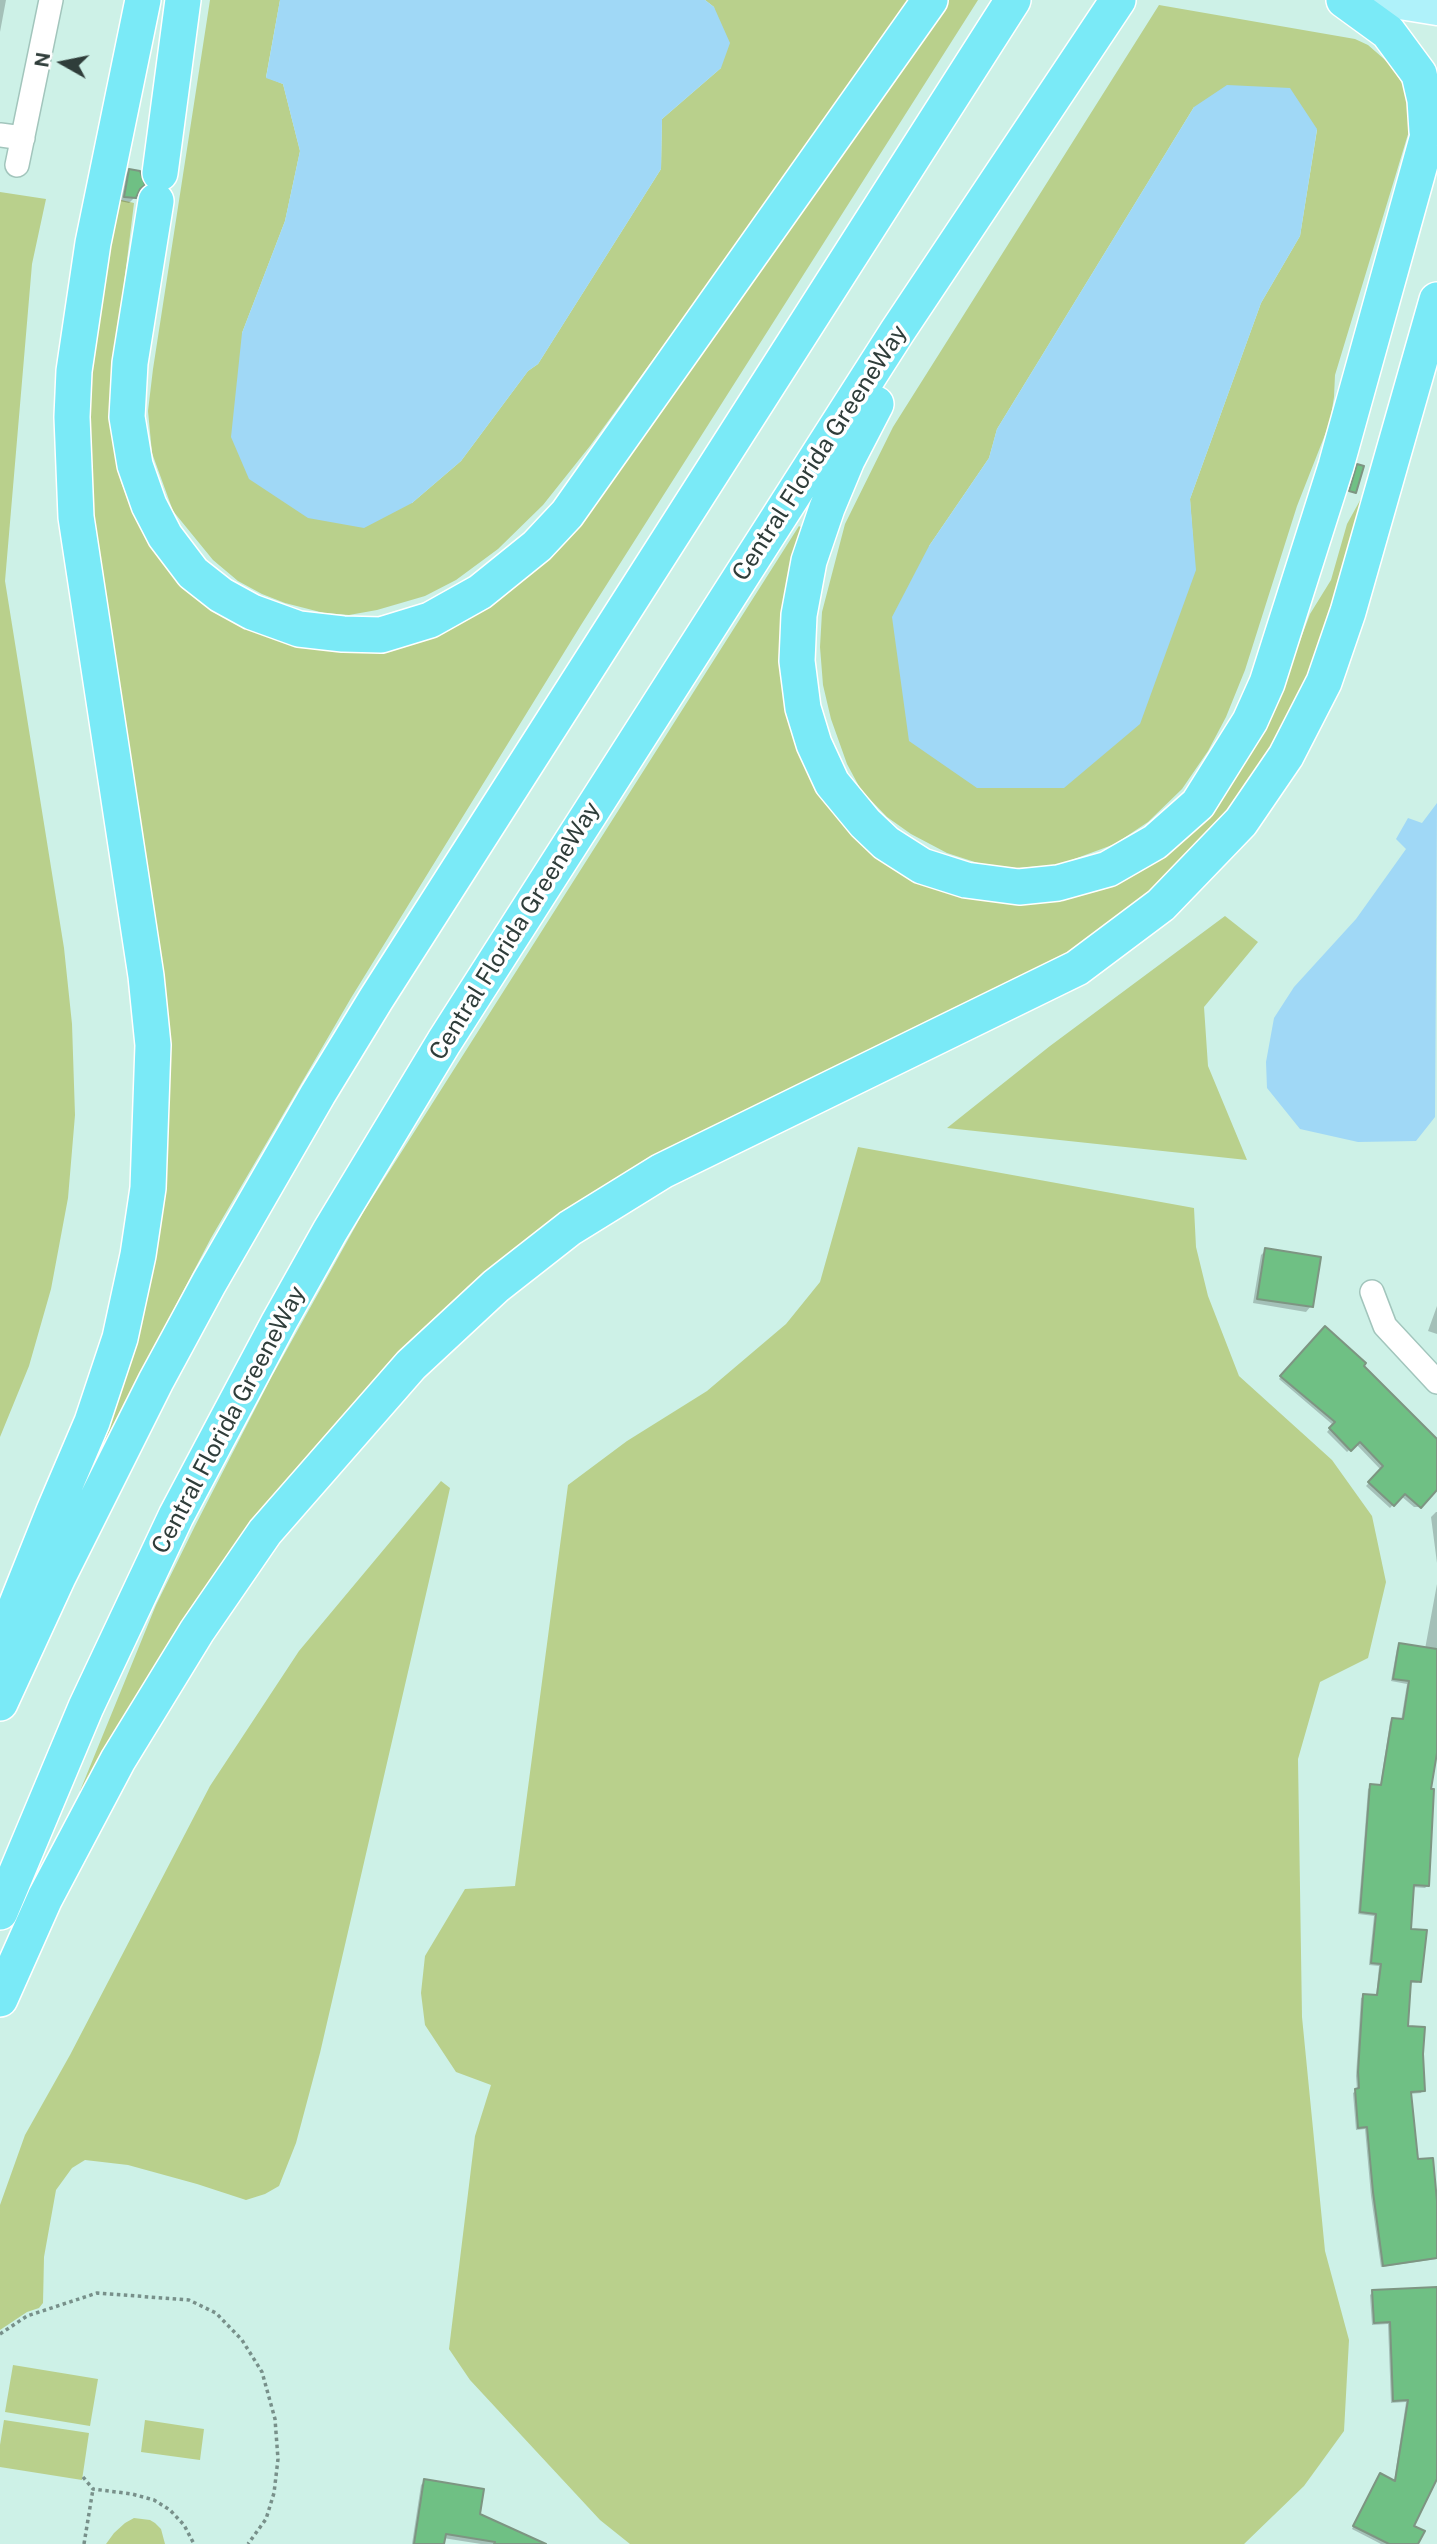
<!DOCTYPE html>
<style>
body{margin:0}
#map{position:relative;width:1437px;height:2544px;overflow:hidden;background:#cdf1e7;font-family:"Public Sans",sans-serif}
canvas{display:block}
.north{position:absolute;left:28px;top:28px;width:70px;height:70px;-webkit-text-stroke:5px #fff;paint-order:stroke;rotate:279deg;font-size:19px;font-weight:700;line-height:28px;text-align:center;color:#2f3d3a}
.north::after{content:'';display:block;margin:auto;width:24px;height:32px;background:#2f3d3a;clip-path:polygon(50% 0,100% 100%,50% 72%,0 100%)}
</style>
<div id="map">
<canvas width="1437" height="2544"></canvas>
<div class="north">N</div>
</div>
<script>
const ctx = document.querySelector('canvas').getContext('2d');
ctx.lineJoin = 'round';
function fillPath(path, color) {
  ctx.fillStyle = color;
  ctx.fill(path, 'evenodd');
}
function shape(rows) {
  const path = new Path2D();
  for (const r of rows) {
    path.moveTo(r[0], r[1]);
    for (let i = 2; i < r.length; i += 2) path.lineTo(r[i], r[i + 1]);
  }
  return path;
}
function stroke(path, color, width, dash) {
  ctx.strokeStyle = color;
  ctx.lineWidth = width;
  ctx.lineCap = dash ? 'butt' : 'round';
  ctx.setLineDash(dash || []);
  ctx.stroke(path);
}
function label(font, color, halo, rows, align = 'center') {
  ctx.font = font + ' "Public Sans",sans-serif';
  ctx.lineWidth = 7;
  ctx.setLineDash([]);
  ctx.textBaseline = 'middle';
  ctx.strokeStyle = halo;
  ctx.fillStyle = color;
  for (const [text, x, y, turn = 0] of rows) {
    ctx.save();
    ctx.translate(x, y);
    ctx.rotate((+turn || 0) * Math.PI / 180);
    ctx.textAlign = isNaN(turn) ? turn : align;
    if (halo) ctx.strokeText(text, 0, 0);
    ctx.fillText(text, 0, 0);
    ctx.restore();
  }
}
fillPath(shape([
 [210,0,280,0,266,77,283,84,300,151,285,221,242,333,412,503,461,461,528,371,538,364,661,169,662,119,721,68,714,7,705,0,915,0,590,446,543,505,498,549,456,580,425,596,377,610,349,615,324,613,285,603,262,594,238,581,213,560,173,511,152,453,148,411,153,369],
 [945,0,978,0,581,625,351,998,211,1238,80,1488,156,1177,80,418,113,198,134,203,111,389,113,441,121,482,131,508,147,540,175,576,233,619,464,620],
 [1159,5,1355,39,1368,45,1391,65,1403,85,1411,103,1412,121,1335,375,1334,397,1330,422,1297,506,1245,670,1226,717,1208,751,1182,789,1148,822,1115,844,1058,865,1016,868,981,864,947,853,911,834,887,817,861,790,847,764,831,719,823,685,820,647,822,612,845,524,893,427],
 [1194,107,1317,130,1300,236,1261,303,1190,499,1195,570,929,546,989,458,997,429],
 [0,192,46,199,32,264,5,581,64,948,72,1024,75,1115,68,1198,51,1289,29,1366,0,1437],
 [1369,473,1325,635,1285,731,1218,832,1089,947,863,1061,452,1311,91,1793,80,1791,156,1605,195,1526,271,1378,364,1211,799,526,804,529,782,675,789,723,804,764,978,898,1207,815,1232,783,1260,734,1286,678,1310,614,1331,580,1347,524,1363,495],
 [1225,916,1258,942,1204,1007,1208,1066,1247,1160,947,1128,1050,1046],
 [858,1147,1194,1208,1196,1247,1208,1296,1239,1376,1332,1460,1372,1516,1386,1582,1368,1658,1320,1682,1298,1759,1302,2017,1325,2251,1349,2340,1344,2431,1304,2486,1244,2544,630,2544,600,2520,470,2380,449,2349,475,2136,491,2085,456,2072,425,2025,421,1993,425,1956,465,1889,515,1886,568,1485,627,1441,707,1391,786,1324,820,1282],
 [441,1481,450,1488,438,1542,320,2053,296,2143,279,2186,265,2194,246,2200,197,2184,128,2165,85,2160,72,2168,56,2190,44,2257,43,2303,39,2308,27,2312,0,2330,0,2205,25,2135,70,2055,210,1786,299,1651],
 [13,2365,98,2379,90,2426,5,2412],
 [4,2420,89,2433,82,2480,0,2467,0,2445],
 [145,2420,204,2429,200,2460,141,2452],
 [134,2518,150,2520,155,2523,161,2529,165,2544,106,2544,114,2533,125,2523]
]), '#b9d08c');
fillPath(shape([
 [280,0,705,0,714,7,730,43,721,68,662,119,661,169,538,364,528,371,461,461,412,503,364,528,308,518,249,479,231,437,242,333,285,221,300,151,283,84,266,78],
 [1227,85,1290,88,1317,129,1300,236,1261,303,1190,499,1196,570,1140,724,1064,788,977,788,909,741,892,617,929,546,989,458,997,429,1194,107],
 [1437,803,1435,1117,1416,1141,1358,1142,1300,1129,1267,1088,1266,1062,1274,1018,1294,987,1356,919,1406,849,1396,839,1408,818,1422,823]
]), '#a0d8f6');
fillPath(shape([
 [0,0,6,0,0,32],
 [129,171,135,197,129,203,120,201,124,176],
 [1266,1250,1311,1306,1306,1312,1253,1303,1261,1255],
 [1437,1306,1437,1334,1428,1331],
 [1325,1328,1437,1442,1437,1487,1419,1507,1414,1507,1401,1496,1390,1508,1366,1486,1381,1470,1356,1444,1347,1452,1327,1432,1333,1425,1279,1379],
 [1436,1512,1437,1512,1437,1563,1431,1517],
 [1437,1584,1437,1742,1429,1790,1428,1885,1425,1888,1412,1887,1409,1930,1420,1981,1417,1983,1409,1983,1406,2027,1421,2054,1423,2090,1421,2093,1409,2094,1416,2161,1432,2160,1437,2200,1437,2259,1381,2267,1371,2196,1365,2129,1356,2130,1353,2093,1357,2090,1356,2076,1361,1998,1364,1996,1376,1997,1379,1966,1369,1965,1374,1916,1358,1914,1363,1855,1368,1789,1371,1786,1380,1787,1390,1722,1393,1719,1401,1721,1407,1684,1391,1681,1397,1648,1399,1645,1425,1649],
 [1437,2289,1437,2481,1434,2480,1411,2527,1417,2544,1381,2544,1352,2529,1378,2478,1394,2482,1406,2402,1391,2403,1388,2324,1372,2325,1370,2295,1373,2292],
 [425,2481,478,2515,542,2544,481,2544,443,2538,442,2544,412,2544,421,2485]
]), '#0003');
const building = shape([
 [129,169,140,171,145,185,140,189,136,198,124,197,129,169],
 [1357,464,1364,466,1356,493,1349,491,1357,464],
 [1265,1248,1321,1257,1313,1307,1257,1299,1265,1248],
 [1325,1326,1366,1363,1364,1366,1437,1439,1437,1490,1421,1508,1405,1494,1394,1506,1368,1482,1383,1466,1360,1442,1351,1451,1329,1428,1335,1422,1280,1376,1325,1326],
 [1399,1643,1437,1649,1437,1753,1431,1789,1434,1789,1429,1886,1414,1885,1411,1929,1427,1930,1421,1982,1411,1981,1408,2026,1425,2027,1423,2054,1425,2091,1411,2092,1418,2159,1433,2158,1437,2201,1437,2258,1383,2266,1373,2192,1367,2127,1358,2128,1355,2089,1359,2088,1358,2072,1363,1994,1377,1995,1381,1964,1371,1963,1376,1914,1360,1912,1370,1784,1381,1785,1392,1718,1403,1719,1409,1681,1393,1679,1399,1643],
 [1437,2287,1437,2479,1414,2526,1425,2531,1418,2544,1389,2544,1353,2526,1380,2473,1395,2481,1408,2400,1393,2401,1390,2322,1374,2323,1372,2290,1437,2287],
 [424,2479,484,2489,480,2514,546,2544,494,2544,495,2542,446,2534,444,2544,414,2544,424,2479]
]);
fillPath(building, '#6fc084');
stroke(building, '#7d9582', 2);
const minor = shape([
 [0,135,23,138],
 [17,165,51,0],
 [1372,1292,1385,1326,1437,1382]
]);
const major = shape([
 [1375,0,1437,10]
]);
const highway = shape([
 [1344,0,1388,32,1419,74,1425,100,1427,131],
 [160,173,183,0],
 [156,201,130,363,127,417,135,465,149,505,165,536,193,573,221,595,252,612,299,629,343,634,381,635,430,620,480,592,537,546,567,514,930,0],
 [876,404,847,460,827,508,809,561,799,615,797,661,803,708,814,744,832,783,865,823,886,843,922,866,966,880,1019,887,1058,883,1108,869,1155,842,1198,804,1250,721,1267,683,1336,466,1437,103],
 [0,1646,54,1511,92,1422,120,1338,138,1255,148,1188,153,1045,146,976,76,517,72,417,74,371,93,243,143,0],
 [0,1703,58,1577,156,1381,209,1283,318,1094,376,999,1013,0],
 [0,1912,86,1707,176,1516,279,1322,330,1231,444,1042,897,332,1118,0],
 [0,1999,45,1898,118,1760,197,1631,265,1532,411,1365,496,1286,570,1228,662,1171,1077,968,1161,905,1241,822,1286,756,1324,682,1348,612,1437,300]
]);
stroke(minor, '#a2c5bc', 26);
stroke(major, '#fff', 33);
stroke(highway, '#fff', 38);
stroke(shape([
 [0,2334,27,2316,97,2293,189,2300,216,2313,242,2340,262,2372,275,2419,278,2459,274,2493,266,2519,248,2544],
 [83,2477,93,2489,132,2494,154,2500,170,2510,184,2525,194,2544],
 [84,2544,93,2489]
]), '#78908a', 3.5, [3.5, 3.5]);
stroke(minor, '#fff', 23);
stroke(major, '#aff2fa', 30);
stroke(highway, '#7aeaf7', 35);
label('24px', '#2f3d3a', '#fff', [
 ["Central Florida GreeneWay",820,453,-57],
 ["Central Florida GreeneWay",515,931,-58],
 ["Central Florida GreeneWay",229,1420,-62]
]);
</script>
